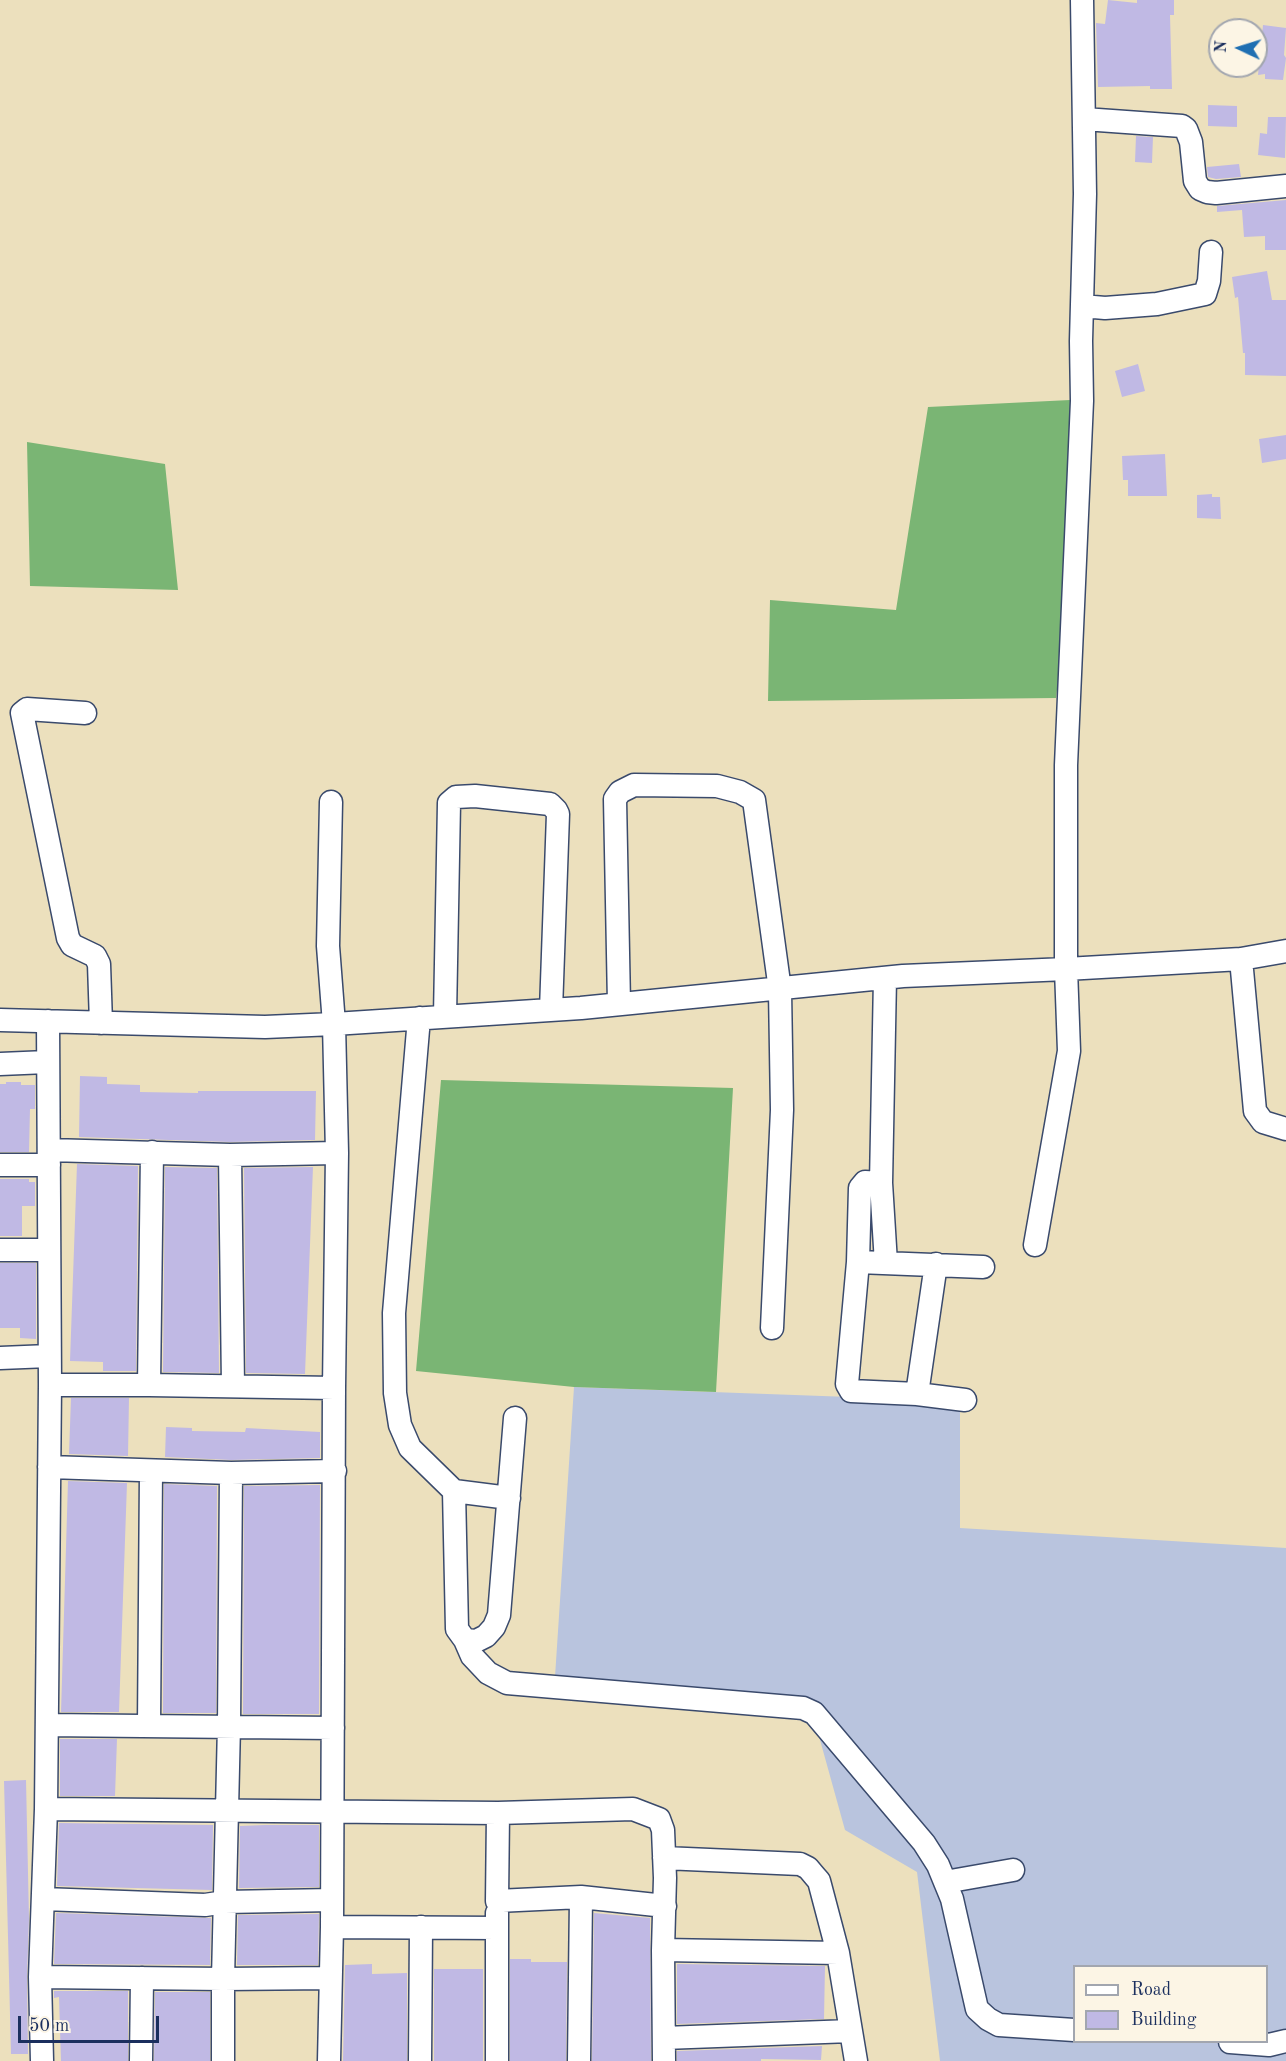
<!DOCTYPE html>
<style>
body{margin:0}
#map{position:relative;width:1286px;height:2061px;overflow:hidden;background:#ece0bd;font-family:"Old Standard TT",serif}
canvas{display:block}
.legend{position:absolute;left:1073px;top:1965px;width:195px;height:78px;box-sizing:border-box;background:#fcf5e5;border:2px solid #a2a6af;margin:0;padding:8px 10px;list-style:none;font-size:18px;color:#1b2f5e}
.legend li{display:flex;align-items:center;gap:12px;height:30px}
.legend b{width:30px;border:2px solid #a2a6af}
.north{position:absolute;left:1208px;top:18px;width:60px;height:60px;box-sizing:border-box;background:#fcf5e5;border:2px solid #a2a6af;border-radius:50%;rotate:274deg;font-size:16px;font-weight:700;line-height:24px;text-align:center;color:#1b2f5e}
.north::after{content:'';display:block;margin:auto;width:21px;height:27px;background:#1f6fb2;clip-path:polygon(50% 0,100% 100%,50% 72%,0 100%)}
.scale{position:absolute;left:18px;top:2016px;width:141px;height:27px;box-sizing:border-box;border:3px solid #1b2f5e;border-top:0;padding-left:8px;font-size:18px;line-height:21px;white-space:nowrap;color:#1b2f5e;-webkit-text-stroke:4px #fcf5e5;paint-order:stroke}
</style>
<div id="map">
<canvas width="1286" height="2061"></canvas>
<ul class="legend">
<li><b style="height:8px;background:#fff"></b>Road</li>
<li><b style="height:16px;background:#c0b9e4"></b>Building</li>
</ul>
<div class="north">N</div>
<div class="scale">50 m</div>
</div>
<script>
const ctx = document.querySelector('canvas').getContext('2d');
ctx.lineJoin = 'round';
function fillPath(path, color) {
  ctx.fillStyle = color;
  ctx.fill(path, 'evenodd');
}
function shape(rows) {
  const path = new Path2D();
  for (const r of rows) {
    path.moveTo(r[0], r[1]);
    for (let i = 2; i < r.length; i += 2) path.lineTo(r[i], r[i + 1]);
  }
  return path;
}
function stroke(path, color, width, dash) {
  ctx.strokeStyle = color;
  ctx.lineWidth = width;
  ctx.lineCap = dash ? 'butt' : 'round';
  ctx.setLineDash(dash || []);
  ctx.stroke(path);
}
fillPath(shape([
 [574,1387,960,1401,960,1528,1286,1548,1286,2061,940,2061,917,1872,845,1830,812,1711,554,1692],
 [1074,1966,1266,1966,1266,2042,1074,2042]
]), '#b9c4de');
fillPath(shape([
 [1070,400,1074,547,1056,698,768,701,770,600,896,610,928,407],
 [27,442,165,464,178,590,30,586],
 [441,1080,733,1088,716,1392,574,1387,416,1371]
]), '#7ab574');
fillPath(shape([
 [1108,0,1137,3,1137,0,1174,0,1174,15,1170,15,1172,89,1150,89,1150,86,1098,87,1096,23,1105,24],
 [1263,25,1286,28,1284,55,1286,58,1283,80,1265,79,1265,74,1258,75],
 [1208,105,1237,106,1237,127,1208,126],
 [1268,117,1286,117,1285,158,1258,155,1260,133,1267,134],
 [1136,136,1153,137,1152,163,1135,162],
 [1239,164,1241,177,1216,179,1208,177,1207,167],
 [1286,200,1286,250,1265,250,1265,236,1244,237,1242,210,1217,212,1217,206],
 [1267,271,1272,300,1286,300,1286,376,1245,375,1245,353,1243,353,1238,297,1235,298,1232,277],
 [1138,364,1145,391,1122,397,1115,371],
 [1286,435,1286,459,1262,463,1259,439],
 [1165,454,1167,496,1128,496,1128,480,1123,480,1122,456],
 [1212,494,1212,497,1220,497,1221,519,1197,518,1197,495],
 [80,1076,107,1077,107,1084,140,1085,140,1092,198,1093,198,1091,316,1091,315,1140,230,1142,79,1137],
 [6,1082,21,1082,21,1085,35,1085,35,1109,30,1109,29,1152,0,1152,0,1084,6,1084],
 [77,1164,138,1166,136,1371,103,1371,103,1362,70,1361],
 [165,1167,217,1168,219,1373,163,1372],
 [313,1167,305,1374,246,1373,244,1168],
 [0,1179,29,1179,29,1182,35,1182,35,1206,22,1206,22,1236,0,1236],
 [0,1263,36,1263,36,1339,20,1338,20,1328,0,1328],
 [71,1398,129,1398,128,1456,69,1454],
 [166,1427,192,1428,192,1431,245,1432,246,1428,320,1432,320,1458,231,1460,165,1457],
 [68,1481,127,1483,119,1712,61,1712],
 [164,1484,217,1486,216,1713,163,1713],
 [320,1485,319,1714,243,1714,244,1486],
 [60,1739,117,1739,115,1796,60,1796],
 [26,1780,29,1919,27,1977,28,2054,11,2054,4,1781],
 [59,1823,213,1825,212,1890,57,1886],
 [265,1825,319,1825,319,1887,239,1888,240,1826],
 [56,1913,211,1918,210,1965,54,1964],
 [594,1913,650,1918,651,2061,592,2061],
 [319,1914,318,1965,237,1965,238,1915],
 [510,1959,531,1959,531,1962,567,1962,566,2061,510,2061],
 [372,1964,372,1974,407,1973,407,2061,343,2061,345,1965],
 [677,1964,825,1966,824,2019,677,2024],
 [434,1969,483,1969,483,2061,434,2061],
 [54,1991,128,1991,128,2061,61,2061,59,1997,54,1998],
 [155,1992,210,1992,210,2061,154,2061],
 [822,2046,821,2060,761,2059,761,2061,677,2061,677,2051]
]), '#c0b9e4');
const minor = shape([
 [1084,119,1182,126,1186,129,1191,142,1195,181,1200,189,1207,192,1216,193,1286,186],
 [1082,306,1105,308,1157,304,1205,294,1209,281,1211,252],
 [85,713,27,709,22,713,68,938,72,945,95,956,99,964,101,1023],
 [1241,959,1255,1111,1263,1122,1286,1129],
 [885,978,881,1183,865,1182,860,1188,858,1262,847,1384,851,1391,917,1394,965,1400],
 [619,1004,615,799,620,792,634,785,717,786,740,792,754,800,780,990,782,1110,772,1328],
 [445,1016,449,803,456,797,475,796,550,804,556,810,558,814,551,1010],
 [419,1018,394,1313,395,1393,400,1425,410,1448,454,1491,457,1629,465,1640,472,1656,488,1673,507,1683,803,1708,814,1713,924,1843,938,1865,952,1899,977,2009,988,2019,999,2025,1074,2030],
 [0,1020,265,1027,334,1024,581,1008,903,976,1066,969,1241,959,1286,951],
 [0,1064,47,1062],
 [49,1150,230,1155,337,1153],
 [230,1155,233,1386],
 [0,1165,49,1165],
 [881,1183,886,1263],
 [1035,1245,1069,1051,1066,969,1066,765,1082,401,1081,341,1085,194,1082,0],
 [0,1250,49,1250],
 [858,1262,983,1267],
 [0,1358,49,1356],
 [50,1385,149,1385,334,1388],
 [149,1385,152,1152],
 [917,1394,936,1264],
 [49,1467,231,1473],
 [454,1491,509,1498],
 [465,1640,476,1641,486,1636,494,1627,499,1615,515,1418],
 [47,1725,333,1728],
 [149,1725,151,1471],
 [46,1809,498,1813,633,1809,659,1819,663,1830,665,1878,663,1950,664,2061],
 [498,1813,497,1901,581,1897,665,1906],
 [664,1858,800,1864,808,1868,813,1874,819,1881,838,1953,856,2061],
 [945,1882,1013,1870],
 [43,1899,205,1905,225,1902,332,1900],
 [497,1913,497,2061],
 [332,1927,497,1928],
 [663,1950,838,1953],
 [40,1977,223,1979,229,1725,231,1473,335,1471],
 [664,2038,851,2031],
 [1230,2042,1269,2045,1286,2041],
 [42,2061,40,1977,46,1809,50,1385,48,1021],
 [141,2061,142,1978],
 [223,2061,223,1979,330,1978],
 [329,2061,332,1927,334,1388,337,1153,334,1024,328,946,331,802],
 [420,2061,421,1927],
 [579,2061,581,1897]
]);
stroke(minor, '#3a4a6c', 25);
stroke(minor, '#fff', 22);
</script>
